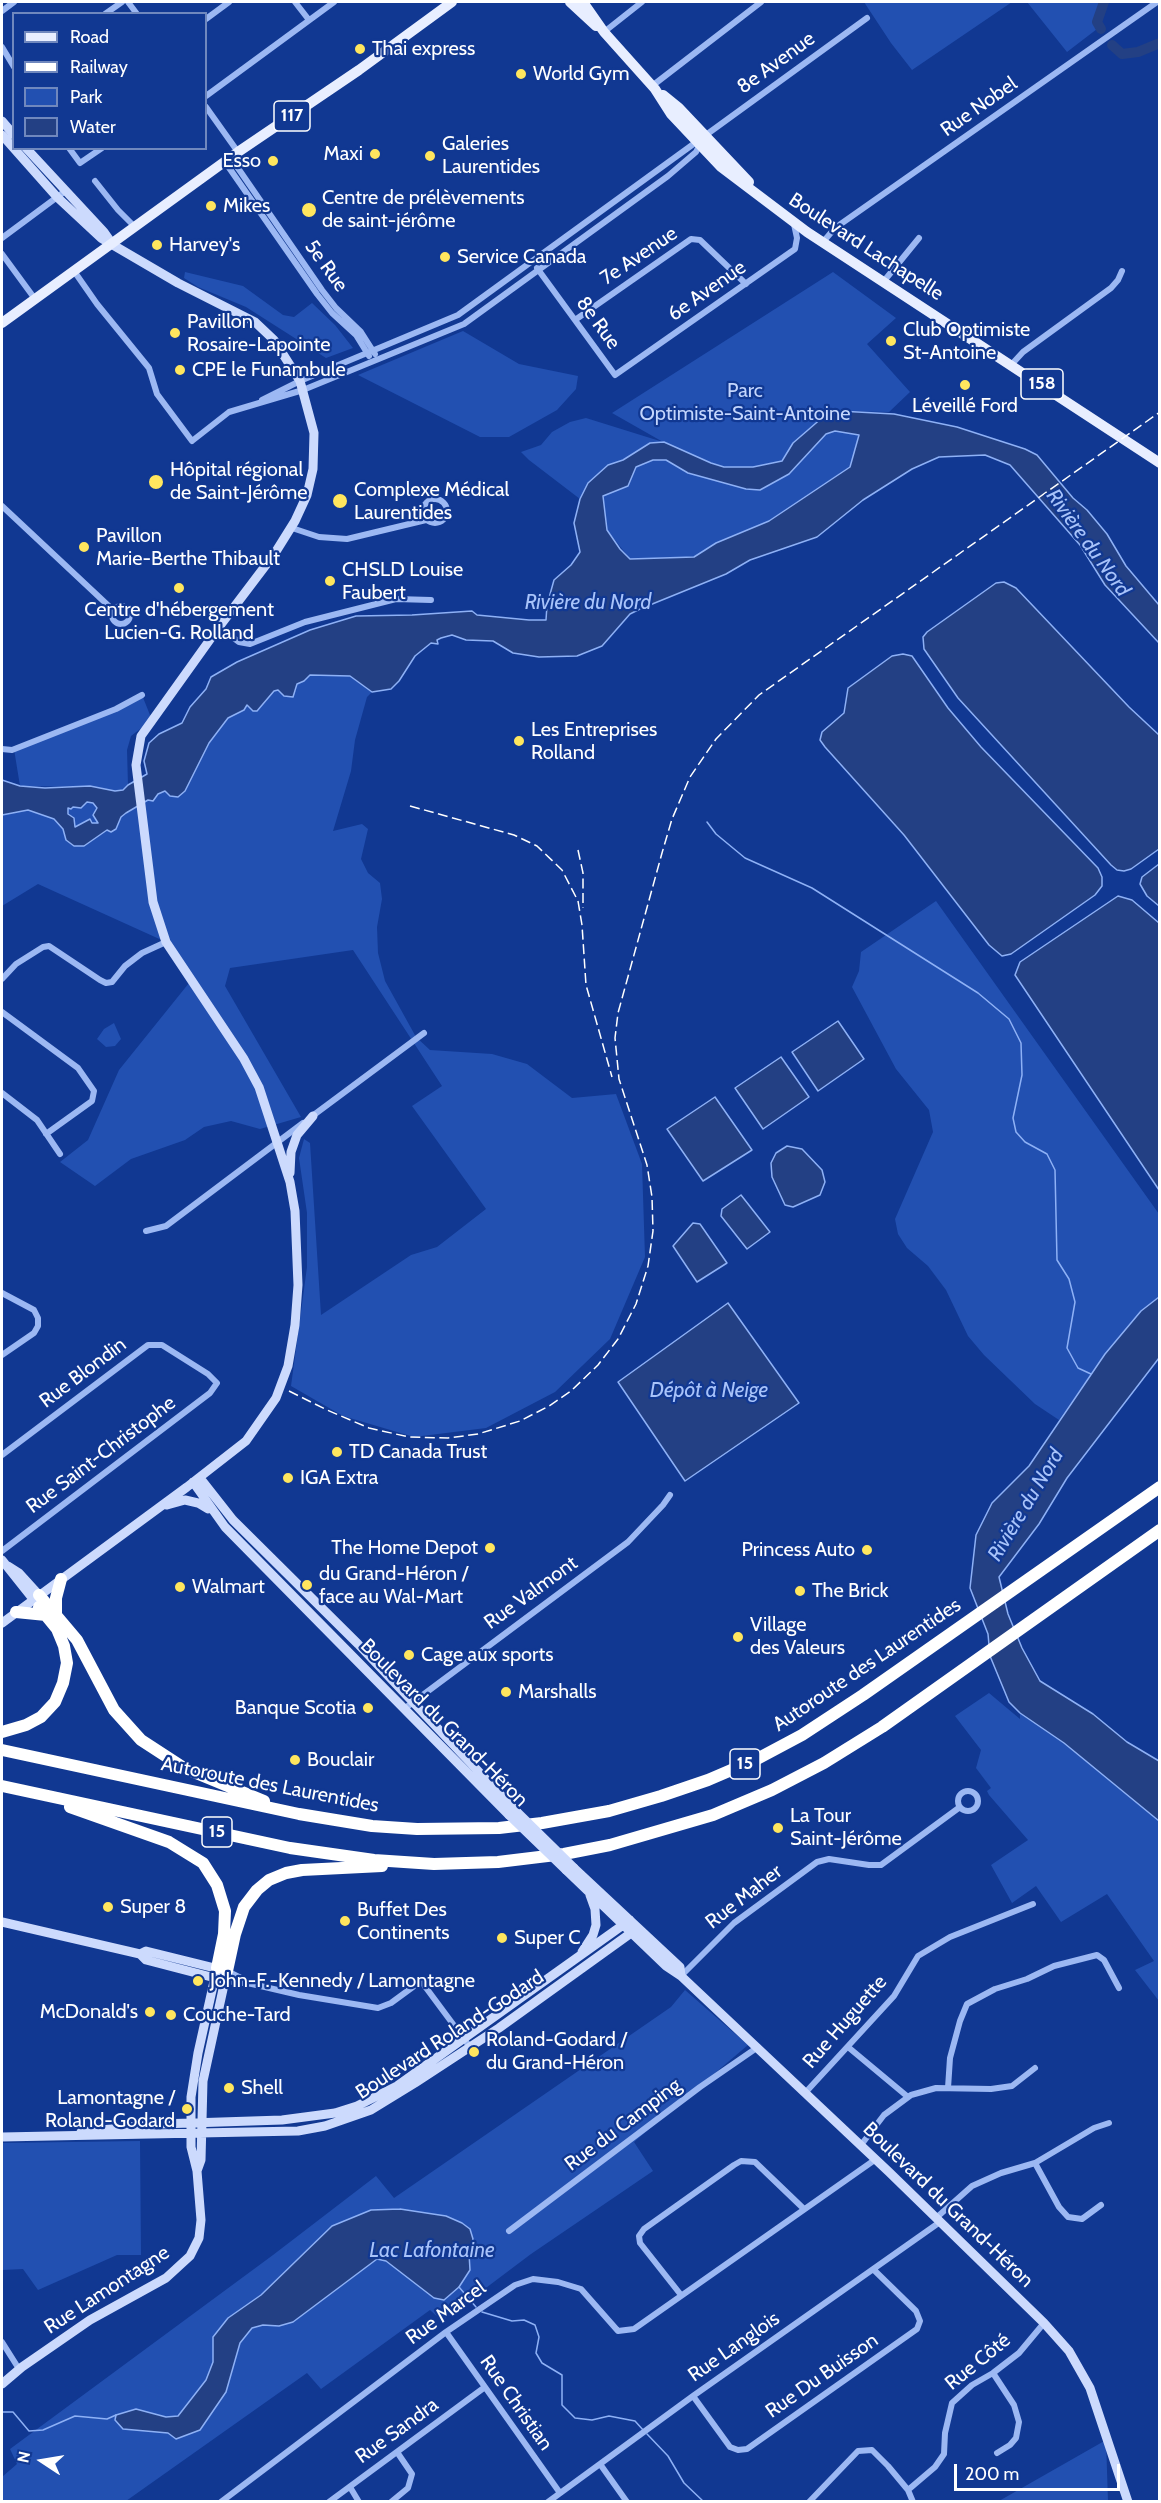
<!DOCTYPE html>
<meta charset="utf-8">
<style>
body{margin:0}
#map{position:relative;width:1161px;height:2503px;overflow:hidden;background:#113892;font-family:Cabin,sans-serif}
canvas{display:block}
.frame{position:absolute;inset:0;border:3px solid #fff;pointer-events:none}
.legend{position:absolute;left:12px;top:12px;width:195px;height:138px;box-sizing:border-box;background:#113892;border:2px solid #7088be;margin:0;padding:8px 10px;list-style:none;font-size:18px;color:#fff}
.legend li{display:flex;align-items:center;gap:12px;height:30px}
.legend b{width:30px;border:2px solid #7088be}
.north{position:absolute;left:12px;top:2431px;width:60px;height:60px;-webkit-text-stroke:4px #113892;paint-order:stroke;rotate:282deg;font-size:16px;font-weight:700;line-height:24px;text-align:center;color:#fff}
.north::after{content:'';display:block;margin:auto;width:21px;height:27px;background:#fff;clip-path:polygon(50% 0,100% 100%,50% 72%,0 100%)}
.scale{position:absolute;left:954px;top:2464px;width:166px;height:27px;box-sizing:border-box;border:3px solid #fff;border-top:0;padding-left:8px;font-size:18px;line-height:21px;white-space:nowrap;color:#fff;-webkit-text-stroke:4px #113892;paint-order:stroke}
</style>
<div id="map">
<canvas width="1161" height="2503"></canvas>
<div class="frame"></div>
<ul class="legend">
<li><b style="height:8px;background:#e8eeff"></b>Road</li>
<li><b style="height:8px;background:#fff"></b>Railway</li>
<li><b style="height:16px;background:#2250b1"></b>Park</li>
<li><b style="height:16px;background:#234084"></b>Water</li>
</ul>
<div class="north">N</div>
<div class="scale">200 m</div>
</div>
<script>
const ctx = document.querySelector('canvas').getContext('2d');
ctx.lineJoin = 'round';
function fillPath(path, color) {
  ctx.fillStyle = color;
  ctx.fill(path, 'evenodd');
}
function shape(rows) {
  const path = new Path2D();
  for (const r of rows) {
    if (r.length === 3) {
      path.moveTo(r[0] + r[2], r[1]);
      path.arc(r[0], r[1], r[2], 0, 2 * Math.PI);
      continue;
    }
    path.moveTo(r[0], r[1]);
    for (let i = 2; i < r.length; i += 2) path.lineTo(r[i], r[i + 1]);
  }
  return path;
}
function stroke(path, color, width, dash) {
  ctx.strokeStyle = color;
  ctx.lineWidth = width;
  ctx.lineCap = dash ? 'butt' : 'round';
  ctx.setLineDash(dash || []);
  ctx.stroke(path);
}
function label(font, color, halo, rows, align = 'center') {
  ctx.font = font + ' Cabin,sans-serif';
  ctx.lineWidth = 4.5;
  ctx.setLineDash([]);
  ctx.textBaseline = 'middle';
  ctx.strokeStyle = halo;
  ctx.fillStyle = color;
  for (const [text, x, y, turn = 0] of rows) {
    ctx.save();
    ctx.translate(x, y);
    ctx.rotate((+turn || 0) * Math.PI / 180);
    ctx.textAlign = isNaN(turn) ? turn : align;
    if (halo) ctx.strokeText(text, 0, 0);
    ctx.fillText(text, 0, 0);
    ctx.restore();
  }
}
fillPath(shape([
 [864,2,1012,2,912,70,891,43],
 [1027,2,1103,2,1097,29,1067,52],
 [185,272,243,286,283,315,294,317,312,303,335,325,353,348,326,358,246,307,198,287,184,278],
 [833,272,896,318,867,344,910,392,889,412,840,411,794,444,781,461,755,467,726,467,709,464,665,442,650,443,623,460,608,465,588,483,580,499,529,460,521,452,541,445,552,432,570,422,586,418,663,442,612,413],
 [463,331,519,364,578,376,576,389,557,410,509,437,480,437,358,375],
 [835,431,859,435,850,467,769,521,716,543,694,557,630,559,607,530,602,495,628,486,636,467,653,460,666,460,688,473,746,489,760,490,789,474,826,434],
 [310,675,350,676,372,692,367,697,355,740,351,771,333,831,362,824,368,829,361,859,368,873,380,883,382,899,377,927,378,953,385,981,416,1037,430,1050,492,1054,527,1064,572,1098,616,1094,642,1164,645,1257,610,1339,555,1392,486,1428,414,1437,343,1416,291,1386,307,1267,307,1213,299,1158,304,1139,310,1143,321,1315,411,1255,437,1247,486,1209,412,1106,442,1086,353,950,230,968,225,986,301,1117,260,1129,231,1121,204,1127,185,1140,131,1159,95,1186,60,1162,88,1140,119,1070,189,983,166,942,38,884,2,906,2,815,28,810,54,819,84,846,107,830,111,832,116,829,121,817,127,813,158,794,165,791,185,791,209,743,228,718,246,705,257,711,274,691,296,691,297,683,304,681],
 [142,695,152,720,131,736,127,750,128,785,123,790,115,791,98,787,20,786,14,749],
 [89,802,93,803,97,808,95,818,98,823,92,823,90,819,74,827,73,817,70,816,67,808],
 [936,901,1159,1214,1159,1297,1141,1311,1105,1354,1059,1420,1035,1404,984,1355,968,1336,946,1290,928,1266,907,1248,898,1234,895,1219,933,1132,929,1110,896,1069,852,987,859,971,861,952],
 [114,1023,121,1039,115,1046,106,1047,97,1039,104,1029],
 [989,1693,1020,1719,1020,1713,1064,1743,1159,1821,1159,2001,1135,1970,1154,1961,1107,1894,1061,1922,1036,1886,1012,1903,991,1865,1028,1840,989,1795,987,1791,991,1788,976,1768,981,1750,955,1716],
 [685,1990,748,2045,634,2142,653,2171,531,2254,442,2321,430,2310,321,2389,307,2373,126,2501,2,2502,2,2477,17,2464,10,2449,273,2255,376,2176,394,2198,671,2007],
 [140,2141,141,2255,117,2255,38,2290,23,2269,2,2270,2,2143],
 [1106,2440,1108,2501,999,2501]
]), '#2250b1');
const water = shape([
 [839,411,894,414,957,427,1025,449,1037,455,1073,498,1087,510,1107,534,1126,566,1159,605,1159,643,1105,585,1080,545,1010,465,985,455,939,457,912,469,863,500,817,537,750,560,726,574,640,609,630,614,602,646,577,656,539,657,513,653,493,641,466,640,452,635,441,638,437,640,438,644,431,643,415,656,399,681,391,689,372,692,350,676,310,675,304,681,297,684,293,697,284,696,278,690,274,691,257,711,253,711,247,705,244,710,228,718,209,743,185,791,178,797,170,796,165,791,158,794,153,801,148,800,126,813,121,817,116,829,111,832,107,830,84,846,74,846,66,840,63,829,54,819,28,810,2,815,2,780,20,786,45,788,90,786,115,791,123,790,128,785,147,774,144,761,149,743,159,734,182,723,190,707,206,689,211,677,237,662,310,630,356,616,412,615,472,611,477,615,529,620,546,620,547,605,554,580,571,565,580,552,574,523,580,499,588,483,608,465,623,460,650,443,664,442,711,463,724,467,753,467,782,461,793,443,823,417,839,411],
 [835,431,859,435,850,467,769,521,716,543,694,557,630,559,620,549,607,530,603,496,628,486,636,467,653,460,666,460,688,473,746,489,760,490,789,474,826,434,835,431],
 [87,802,93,803,97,808,93,815,98,823,92,823,90,819,75,827,74,818,68,814,68,808,71,809,73,807,81,808,87,802],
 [1004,582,1016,588,1129,707,1159,735,1159,849,1131,869,1124,871,1117,870,1111,865,958,698,924,649,923,637,927,632,996,583,1004,582],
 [903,654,912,656,948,708,981,747,1098,868,1102,877,1102,886,1095,895,1011,954,1002,956,989,945,904,835,825,747,820,740,822,732,844,713,848,688,892,656,903,654],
 [1159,864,1159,906,1147,896,1140,884,1142,877,1159,864],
 [1118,896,1132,900,1159,923,1159,1190,1015,975,1020,962,1118,896],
 [838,1021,864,1059,818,1091,792,1052,838,1021],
 [781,1057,809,1097,763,1129,735,1088,781,1057],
 [715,1097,752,1150,703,1181,667,1129,715,1097],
 [787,1146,802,1149,822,1170,825,1182,820,1195,793,1207,785,1205,772,1177,771,1163,776,1153,787,1146],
 [741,1195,770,1232,747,1249,721,1216,722,1209,741,1195],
 [693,1223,700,1224,727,1263,697,1282,673,1246,693,1223],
 [1159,1297,1159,1358,1067,1478,1039,1524,999,1577,1008,1614,1022,1648,1040,1681,1093,1714,1127,1742,1159,1761,1159,1821,1064,1743,1020,1713,1009,1702,990,1656,988,1634,970,1588,976,1535,992,1503,1029,1466,1105,1354,1141,1311,1159,1297],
 [728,1303,799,1403,685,1481,618,1382,728,1303],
 [400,2209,446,2216,462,2223,470,2229,473,2239,469,2253,470,2270,459,2287,444,2300,434,2298,386,2261,377,2259,293,2322,279,2326,263,2325,252,2328,240,2343,226,2392,200,2430,176,2439,168,2433,123,2429,115,2420,116,2415,136,2409,166,2417,178,2416,206,2380,213,2362,213,2337,228,2318,261,2295,332,2226,371,2210,400,2209]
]);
fillPath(water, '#234084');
stroke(water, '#8eb1f6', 1.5);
stroke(shape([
 [707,822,716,834,745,858,812,888,978,993,1009,1019,1021,1043,1022,1075,1013,1118,1016,1132,1025,1142,1047,1154,1055,1170,1057,1260,1069,1279,1075,1302,1067,1348,1078,1368,1091,1374],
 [459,2287,476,2307],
 [482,2312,512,2321,524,2320,535,2325,539,2337,536,2353,542,2363,562,2375,562,2405,575,2418,592,2420,609,2416,635,2421,644,2431],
 [2,2412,13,2412,29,2431,43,2430,75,2416,107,2419,116,2415],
 [647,2434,668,2456,684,2483,704,2502]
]), '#8eb1f6', 1.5);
stroke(shape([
 [1101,29,1097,22,1104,2],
 [1112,45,1122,54,1138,52,1160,43]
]), '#234084', 10);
stroke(shape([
 [128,2,137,14],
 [295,2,309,20],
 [2,11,14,2],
 [105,14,122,2],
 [206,19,229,2],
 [604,32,642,2],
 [2,47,14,67],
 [652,86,761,2],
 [206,96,334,2],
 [206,107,238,152],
 [69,148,80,163,102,148],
 [231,158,322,290,336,308,361,332,375,354],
 [225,162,317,294,332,313,356,335,369,356],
 [95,181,118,210,135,227],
 [2,238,64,192],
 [823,242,835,228,1157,2],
 [2,254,35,299],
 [537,268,615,375,795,249,797,238,794,224],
 [74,271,97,304,149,368,157,394,192,441,229,412,303,390,464,324,668,176,696,152,700,144],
 [884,281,919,238],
 [575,320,691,239,700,240,746,284],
 [1012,364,1023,352,1111,288,1118,280,1122,271],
 [262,400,300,381,458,315,867,18],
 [435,511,12],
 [2,506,113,610],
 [292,528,319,537,347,539,426,520],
 [121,615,9],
 [219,627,239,642,250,644,305,622,396,599,431,600],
 [2,749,12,750,116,709,142,695],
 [2,979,16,964,43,947,49,946,100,980,106,983,112,982,125,966,142,953,166,942],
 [2,1012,78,1068,94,1091,92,1101,46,1134],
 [2,1093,37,1120,60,1154],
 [311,1117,424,1033],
 [146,1231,166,1226,303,1123],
 [2,1293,34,1310,38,1318,38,1326,34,1333,2,1355],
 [2,1455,148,1345,162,1345,208,1374,217,1383,210,1393,2,1551],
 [404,1709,628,1542,663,1505,670,1495],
 [968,1801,10],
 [227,1971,251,1983],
 [681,1976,734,1923,817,1862,829,1859,869,1865,881,1865,960,1807],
 [225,1981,252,1984,299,1995,378,2008,391,2003,421,1981,470,2047],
 [848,2047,908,2097],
 [948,2088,950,2058,960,2021,967,2004,995,1989,1027,1979,1054,1966,1097,1955,1104,1960,1119,1988],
 [805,2093,894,1996,918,1956,950,1937,1033,1904],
 [861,2145,884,2115,911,2095,936,2088,991,2089,1012,2086,1035,2068],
 [1035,2163,1059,2207,1068,2217,1082,2219,1101,2205],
 [936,2218,972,2186,1001,2173,1035,2163,1094,2128,1109,2123],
 [509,2231,700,2087,758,2047],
 [681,2295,640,2243,639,2236,644,2229,734,2165,741,2161,755,2162,804,2209],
 [446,2332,560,2493],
 [2,2342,19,2369],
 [993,2373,1014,2405,1019,2422,1016,2438,1010,2445,997,2453],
 [693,2396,730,2447,738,2450,747,2449,917,2329,920,2321,916,2311,874,2270],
 [600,2464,627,2502],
 [350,2487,359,2502],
 [908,2490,935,2467,944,2454,945,2433,952,2403,972,2385,993,2373,1019,2353,1044,2323],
 [221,2502,446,2332,515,2285,533,2279,558,2282,581,2289,618,2331,634,2329,876,2159],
 [329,2502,485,2387],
 [391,2502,408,2488,412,2474,397,2452],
 [548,2502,693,2396,940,2222],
 [809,2502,858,2451,872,2450,888,2466,908,2490,913,2502]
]), '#9cb8f3', 6);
stroke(shape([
 [2,121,14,135],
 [2,135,57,197,101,238,178,283,255,322,274,340,300,381,314,433,313,469,307,495,295,521,275,553,219,627,141,736,136,765,153,902,166,942,244,1059,259,1087,290,1182,295,1211,298,1285,295,1325,288,1366,276,1398,246,1441,187,1487,2,1623],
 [26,148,104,232,111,242],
 [290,1173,291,1152,297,1135,313,1116],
 [200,1478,233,1520,358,1644,517,1812],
 [193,1482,225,1527,509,1815],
 [167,1505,185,1500,198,1503,208,1509],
 [2,1560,33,1599],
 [8,1566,19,1573,39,1595],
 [574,1868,680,1967,681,1976],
 [566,1870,666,1966,681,1976,889,2172,1044,2323,1069,2351,1090,2388,1128,2502],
 [2,1922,140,1954,146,1951,227,1971,203,2081,201,2160,197,2171],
 [582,1952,593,1935,596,1925,595,1909,590,1895],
 [140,1954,146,1960,219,1979],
 [81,2132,160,2124,282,2120,335,2113,357,2106,397,2086,630,1920],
 [2,2137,298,2131,325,2126,371,2110,415,2083,499,2028,638,1928],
 [2,2384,22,2367,90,2320,166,2278,190,2256,199,2238,201,2220,197,2171,191,2147,191,2097,198,2053,217,1968]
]), '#ccdafd', 9);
stroke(shape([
 [570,2,596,26],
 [583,2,604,32,655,89,671,114,721,167,807,232,1160,463],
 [663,95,679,108,749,182],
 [2,323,238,152,359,70,452,2]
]), '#e8eeff', 10);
stroke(shape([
 [39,1595,77,1640,114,1710,141,1740,184,1768,264,1801],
 [16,1612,46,1615],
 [56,1614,56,1598,61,1579],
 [2,1732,26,1725,41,1717,55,1702,63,1683,67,1663,64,1646,57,1629,39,1607],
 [2,1750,299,1814,372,1826,417,1829,499,1828,542,1823,609,1811,661,1796,708,1780,757,1759,802,1735,863,1695,1160,1487],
 [2,1786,290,1848,374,1860,434,1864,498,1862,564,1854,610,1845,713,1815,772,1790,824,1763,882,1727,1160,1530],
 [70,1807,169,1842,203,1863,217,1885,225,1911,224,1934,217,1968],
 [227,1971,235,1934,244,1907,257,1890,269,1880,286,1873,302,1870,382,1866]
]), '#fff', 12);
stroke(shape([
 [410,806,514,835,537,846,562,870,578,901,582,925,586,985,612,1077],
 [578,850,583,873,583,908],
 [289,1391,327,1410,369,1428,409,1437,448,1438,478,1434,520,1421,549,1406,571,1391,598,1365,618,1339,636,1304,648,1266,653,1231,652,1197,647,1165,619,1079,615,1038,618,1013,662,853,672,819,690,777,716,739,759,695,1160,412]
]), '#fff', 1.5, [10, 4.5]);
stroke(shape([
 [517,1812,574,1868],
 [509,1815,566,1870]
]), '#ccdafd', 9);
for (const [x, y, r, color] of [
 [360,49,6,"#ffe65e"],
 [521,74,6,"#ffe65e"],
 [375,154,6,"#ffe65e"],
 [430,156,6,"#ffe65e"],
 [273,161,6,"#ffe65e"],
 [211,206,6,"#ffe65e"],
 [309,210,8,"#ffe65e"],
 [157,245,6,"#ffe65e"],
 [445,257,6,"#ffe65e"],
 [175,333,6,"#ffe65e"],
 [891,341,6,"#ffe65e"],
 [180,370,6,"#ffe65e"],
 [965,385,6,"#ffe65e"],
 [156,482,8,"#ffe65e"],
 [340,501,8,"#ffe65e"],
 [84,547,6,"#ffe65e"],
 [330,581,6,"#ffe65e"],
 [179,588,6,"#ffe65e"],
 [519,741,6,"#ffe65e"],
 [337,1452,6,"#ffe65e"],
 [288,1478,6,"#ffe65e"],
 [490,1548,6,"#ffe65e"],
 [867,1550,6,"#ffe65e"],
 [307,1585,6,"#ffe65e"],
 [180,1587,6,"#ffe65e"],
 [800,1591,6,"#ffe65e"],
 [738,1637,6,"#ffe65e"],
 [409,1655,6,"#ffe65e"],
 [506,1692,6,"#ffe65e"],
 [368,1708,6,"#ffe65e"],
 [295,1760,6,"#ffe65e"],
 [778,1828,6,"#ffe65e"],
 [108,1907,6,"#ffe65e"],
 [345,1921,6,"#ffe65e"],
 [502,1938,6,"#ffe65e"],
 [198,1981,6,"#ffe65e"],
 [150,2012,6,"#ffe65e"],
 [171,2015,6,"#ffe65e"],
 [474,2052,6,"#ffe65e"],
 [229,2088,6,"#ffe65e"],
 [187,2109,6,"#ffe65e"]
]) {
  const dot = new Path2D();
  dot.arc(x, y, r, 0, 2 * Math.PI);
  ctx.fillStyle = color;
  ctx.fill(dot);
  stroke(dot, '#113892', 2);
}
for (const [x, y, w] of [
 [292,116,36],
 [1042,384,42],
 [745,1764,30],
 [217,1832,30]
]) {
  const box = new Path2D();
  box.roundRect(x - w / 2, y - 15, w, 30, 4.5);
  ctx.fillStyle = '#113892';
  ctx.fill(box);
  stroke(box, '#fff', 1.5);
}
label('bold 18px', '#fff', null, [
 ["117",292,116],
 ["158",1042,384],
 ["15",745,1764],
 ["15",217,1832]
]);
label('20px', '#fff', '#113892', [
 ["Thai express",372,49],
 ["World Gym",533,74],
 ["Galeries",442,144],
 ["Laurentides",442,167],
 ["Maxi",363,154,"right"],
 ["Esso",261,161,"right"],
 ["Centre de prélèvements",322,198],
 ["de saint-jérôme",322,221],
 ["Mikes",223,206],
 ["Harvey's",169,245],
 ["Service Canada",457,257],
 ["Pavillon",187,322],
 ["Rosaire-Lapointe",187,345],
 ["Club Optimiste",903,330],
 ["St-Antoine",903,353],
 ["CPE le Funambule",192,370],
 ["Léveillé Ford",965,406,"center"],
 ["Hôpital régional",170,470],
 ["de Saint-Jérôme",170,493],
 ["Complexe Médical",354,490],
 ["Laurentides",354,513],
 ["Pavillon",96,536],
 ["Marie-Berthe Thibault",96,559],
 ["CHSLD Louise",342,570],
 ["Faubert",342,593],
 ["Centre d'hébergement",179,610,"center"],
 ["Lucien-G. Rolland",179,633,"center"],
 ["Les Entreprises",531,730],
 ["Rolland",531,753],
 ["TD Canada Trust",349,1452],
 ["IGA Extra",300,1478],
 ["The Home Depot",478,1548,"right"],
 ["Princess Auto",855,1550,"right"],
 ["du Grand-Héron /",319,1574],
 ["face au Wal-Mart",319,1597],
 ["Walmart",192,1587],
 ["The Brick",812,1591],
 ["Village",750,1625],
 ["des Valeurs",750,1648],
 ["Cage aux sports",421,1655],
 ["Marshalls",518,1692],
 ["Banque Scotia",356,1708,"right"],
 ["Bouclair",307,1760],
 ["La Tour",790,1816],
 ["Saint-Jérôme",790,1839],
 ["Super 8",120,1907],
 ["Buffet Des",357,1910],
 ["Continents",357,1933],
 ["Super C",514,1938],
 ["John-F.-Kennedy / Lamontagne",210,1981],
 ["McDonald's",138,2012,"right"],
 ["Couche-Tard",183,2015],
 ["Roland-Godard /",486,2040],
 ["du Grand-Héron",486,2063],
 ["Shell",241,2088],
 ["Lamontagne /",175,2098,"right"],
 ["Roland-Godard",175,2121,"right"]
], 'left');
label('20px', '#fff', '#113892', [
 ["8e Avenue",776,63,-36],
 ["Rue Nobel",979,107,-35],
 ["Boulevard Lachapelle",866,247,33],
 ["7e Avenue",639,256,-34],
 ["5e Rue",326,266,54],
 ["6e Avenue",707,291,-35],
 ["8e Rue",598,323,54],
 ["Rue Blondin",83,1373,-37],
 ["Rue Saint-Christophe",101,1455,-37],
 ["Rue Valmont",531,1593,-36],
 ["Autoroute des Laurentides",867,1665,-34],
 ["Boulevard du Grand-Héron",444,1723,45],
 ["Autoroute des Laurentides",270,1785,11],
 ["Rue Maher",744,1897,-38],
 ["Rue Huguette",845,2022,-49],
 ["Boulevard Roland-Godard",450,2035,-33],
 ["Rue du Camping",623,2125,-37],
 ["Boulevard du Grand-Héron",948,2205,44],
 ["Rue Lamontagne",107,2290,-33],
 ["Rue Marcel",446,2313,-36],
 ["Rue Langlois",734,2347,-35],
 ["Rue Côté",978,2362,-39],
 ["Rue Du Buisson",822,2376,-35],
 ["Rue Christian",516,2403,55],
 ["Rue Sandra",397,2431,-36]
]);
label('20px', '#c4d6fd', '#113892', [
 ["Parc",745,391],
 ["Optimiste-Saint-Antoine",745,414]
]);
label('italic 21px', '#a8c3fa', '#113892', [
 ["Rivière du Nord",1088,543,54],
 ["Rivière du Nord",588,603],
 ["Dépôt à Neige",709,1391],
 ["Rivière du Nord",1026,1505,-59],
 ["Lac Lafontaine",432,2251]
]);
</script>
